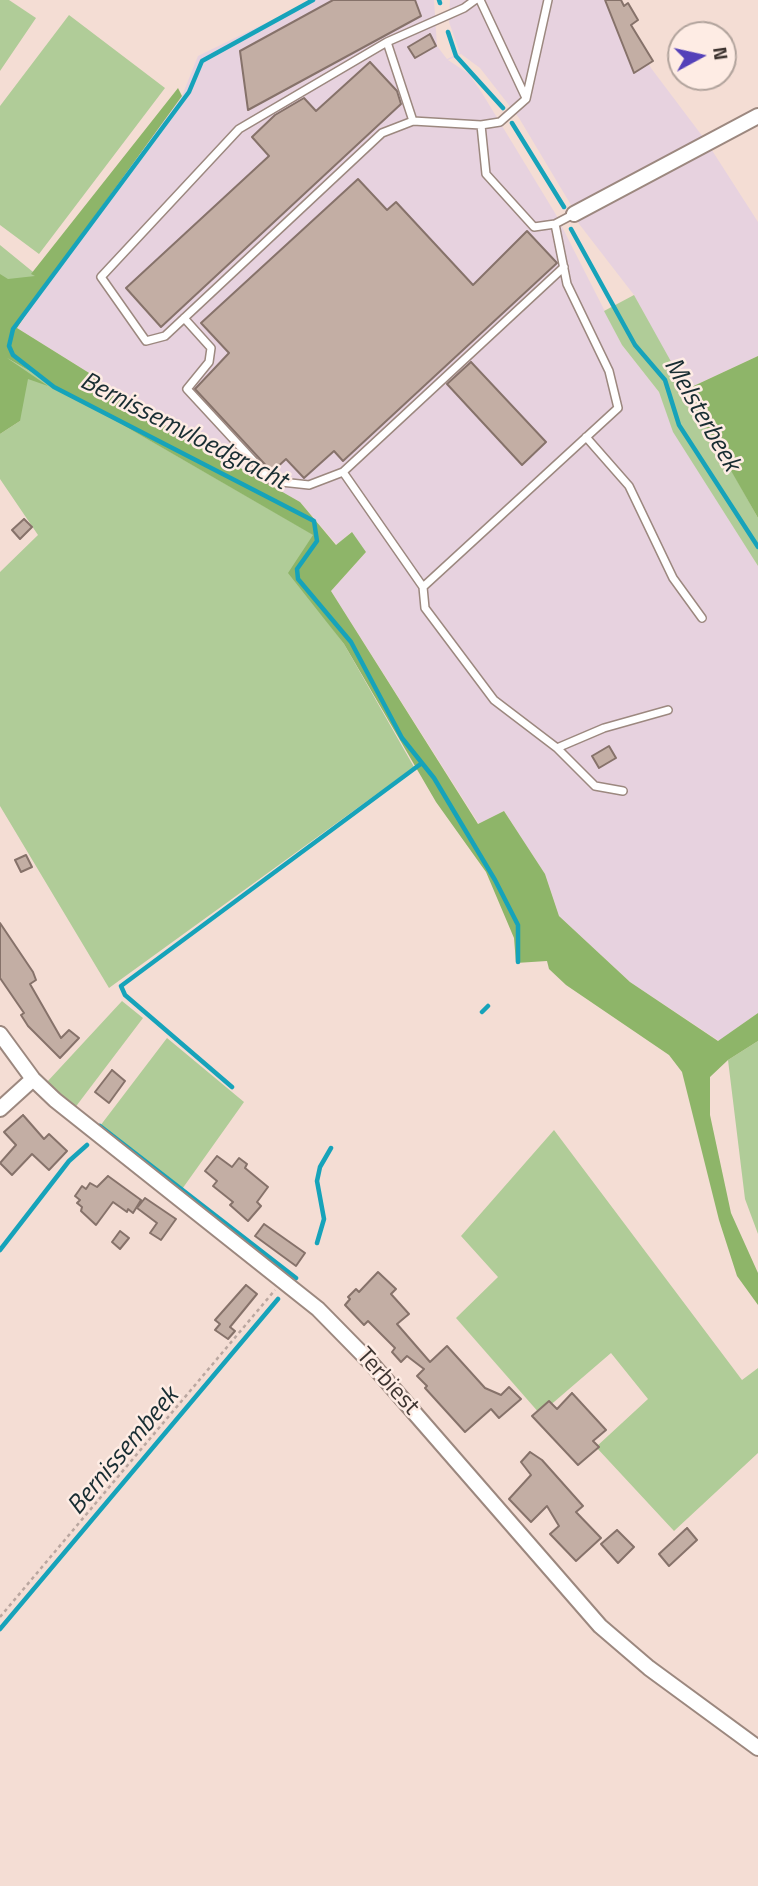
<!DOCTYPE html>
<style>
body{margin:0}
#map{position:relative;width:758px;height:1886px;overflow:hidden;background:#f4ddd4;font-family:"Titillium Web",sans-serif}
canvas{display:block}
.north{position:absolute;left:667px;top:21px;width:70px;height:70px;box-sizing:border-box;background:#feece4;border:2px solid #b1a39c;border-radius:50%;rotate:82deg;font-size:19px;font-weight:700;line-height:28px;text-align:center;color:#3e3531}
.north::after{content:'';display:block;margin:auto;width:24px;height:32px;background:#5441b9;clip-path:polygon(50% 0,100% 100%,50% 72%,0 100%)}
</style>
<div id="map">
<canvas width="758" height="1886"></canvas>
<div class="north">N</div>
</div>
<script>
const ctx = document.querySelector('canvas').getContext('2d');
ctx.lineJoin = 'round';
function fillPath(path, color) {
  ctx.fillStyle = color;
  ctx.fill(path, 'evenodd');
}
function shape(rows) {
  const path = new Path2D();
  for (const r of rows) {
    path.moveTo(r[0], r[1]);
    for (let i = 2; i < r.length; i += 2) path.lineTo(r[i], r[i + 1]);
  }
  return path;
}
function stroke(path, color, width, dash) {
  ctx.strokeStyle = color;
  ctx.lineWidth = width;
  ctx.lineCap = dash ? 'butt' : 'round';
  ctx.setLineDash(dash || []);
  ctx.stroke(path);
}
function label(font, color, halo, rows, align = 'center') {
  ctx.font = font + ' "Titillium Web",sans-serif';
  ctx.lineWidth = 5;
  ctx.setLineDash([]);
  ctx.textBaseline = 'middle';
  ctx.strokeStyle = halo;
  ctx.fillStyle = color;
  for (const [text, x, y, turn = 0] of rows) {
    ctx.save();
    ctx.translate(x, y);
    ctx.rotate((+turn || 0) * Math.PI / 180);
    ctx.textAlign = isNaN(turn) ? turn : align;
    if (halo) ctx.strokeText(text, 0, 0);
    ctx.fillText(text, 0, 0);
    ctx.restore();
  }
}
fillPath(shape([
 [313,0,434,0,437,46,447,59,460,53,449,22,450,0,614,0,651,68,706,141,758,222,758,356,685,390,634,295,576,220,571,205,519,118,480,68,461,54,448,60,469,74,482,93,555,213,622,345,659,392,674,432,758,566,758,1013,719,1041,630,982,559,916,545,874,504,811,479,824,331,591,366,552,351,532,337,545,300,502,99,388,102,381,17,328,50,278,182,96,198,56]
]), '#e7d2df');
fillPath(shape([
 [0,0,9,0,36,18,0,71],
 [69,15,165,88,39,254,0,225,0,106],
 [0,245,38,276,0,341],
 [634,295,758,518,758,566,673,432,659,392,622,345,604,311],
 [0,354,314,535,320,612,344,644,414,767,109,988,0,806,0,572,38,535,0,479,0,434,20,421,0,403],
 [122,1001,143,1018,74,1109,47,1082],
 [167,1038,244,1102,180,1192,97,1130],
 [758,1041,758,1234,745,1199,728,1060],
 [554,1130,742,1380,758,1368,758,1453,674,1531,596,1447,648,1399,611,1353,540,1414,456,1318,498,1277,461,1236]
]), '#b0cc98');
fillPath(shape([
 [178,88,182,96,50,278,17,328,102,381,100,388,300,502,336,545,352,532,366,552,331,591,478,824,504,811,545,874,559,916,630,982,718,1041,758,1013,758,1041,728,1060,710,1077,710,1115,731,1213,758,1273,758,1305,737,1276,719,1220,682,1072,669,1055,566,985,549,969,547,961,516,963,514,938,486,872,436,802,344,644,288,573,313,535,7,358,48,386,28,379,20,421,0,434,0,274,8,279,35,276,31,274],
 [758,356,758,518,685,390]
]), '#8eb569');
stroke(shape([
 [313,0,202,61,189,92,13,329,9,346,13,355,54,387,314,521,317,541,297,569,298,579,351,642,402,738,434,778,495,880,518,925,518,962],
 [439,0,440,3],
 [448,32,456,56,503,108],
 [512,123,564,207],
 [571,229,635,345,665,380,679,425,758,547],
 [482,1012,488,1006],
 [232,1087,125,995,121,986,422,763],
 [100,1126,296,1278],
 [317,1243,324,1219,317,1181,320,1167,331,1148],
 [0,1250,69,1161,87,1145],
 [0,1629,278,1299]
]), '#16a3ba', 4.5);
const building = shape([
 [333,0,415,0,421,16,248,110,240,51,333,0],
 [605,0,621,0,624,6,628,3,638,20,631,25,653,61,634,73,605,0],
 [430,34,436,46,415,58,408,47,430,34],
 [370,62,397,91,401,104,161,327,126,288,269,156,252,137,275,115,304,98,316,111,370,62],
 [358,179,387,210,396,202,473,285,527,231,557,263,343,461,334,451,304,478,286,459,272,472,195,389,229,353,201,323,358,179],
 [471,362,546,442,522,465,447,384,471,362],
 [24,519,32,527,20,539,12,530,24,519],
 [609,746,616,758,599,768,592,756,609,746],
 [26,855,32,867,21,872,15,860,26,855],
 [0,923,33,972,36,980,30,984,61,1038,69,1030,79,1038,60,1058,28,1026,21,1015,24,1013,0,978,0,923],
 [112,1070,125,1081,109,1103,95,1092,112,1070],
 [23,1115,44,1139,49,1134,67,1151,49,1170,32,1154,12,1175,0,1163,16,1145,4,1132,23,1115],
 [217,1156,232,1167,239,1158,247,1164,245,1168,268,1187,257,1202,261,1206,248,1221,230,1205,233,1202,213,1186,217,1181,205,1171,217,1156],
 [108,1176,141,1200,133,1213,128,1209,127,1212,113,1202,96,1225,81,1211,82,1207,77,1203,80,1200,75,1196,82,1186,86,1189,90,1183,97,1187,108,1176],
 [145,1198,176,1219,161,1240,150,1233,157,1223,137,1208,145,1198],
 [264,1224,305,1253,296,1266,255,1236,264,1224],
 [120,1231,129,1238,120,1249,112,1242,120,1231],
 [378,1272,396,1289,391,1294,409,1314,397,1324,430,1362,447,1346,485,1388,501,1395,509,1387,521,1399,499,1418,491,1409,465,1432,425,1388,427,1386,417,1376,424,1369,407,1356,401,1362,392,1352,395,1348,368,1321,364,1325,345,1305,350,1299,348,1297,356,1289,359,1292,378,1272],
 [246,1285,257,1294,230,1327,235,1331,228,1339,215,1330,220,1324,215,1320,246,1285],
 [572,1393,606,1430,593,1441,599,1447,578,1465,532,1416,549,1401,557,1409,572,1393],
 [530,1452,542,1460,583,1506,576,1512,601,1538,576,1561,550,1534,559,1526,547,1506,531,1522,509,1499,531,1475,521,1462,530,1452],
 [687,1528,697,1540,669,1566,659,1554,687,1528],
 [617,1530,634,1547,618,1563,601,1544,617,1530]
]);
fillPath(building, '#c3aea4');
stroke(building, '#86726a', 2);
const service = shape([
 [475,0,464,8,387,42,413,121,481,125],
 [480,0,526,98],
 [548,0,526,99,500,122,481,125,486,174,534,227,555,224,574,214],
 [387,42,239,129,101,277,146,341,165,336,382,133,413,121],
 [555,224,567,284,609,371,618,408,423,587,425,608,494,700,557,748,595,786,623,791],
 [184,318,211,348,209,362,187,389,272,481,309,485,343,472,564,267],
 [586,437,629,486,673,578,702,618],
 [343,472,423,587],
 [557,748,604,728,668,710]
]);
const minor = shape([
 [574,214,758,116],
 [0,1034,33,1079,55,1100,318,1309,371,1363,600,1626,649,1668,758,1748],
 [0,1109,33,1079]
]);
stroke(service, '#9c887f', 10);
stroke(minor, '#9c887f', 18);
stroke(shape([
 [0,1617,275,1290]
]), '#baa7a0', 2.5, [3.5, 3.5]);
stroke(service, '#fff', 7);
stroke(minor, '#fff', 14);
label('24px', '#3e3531', '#feece4', [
 ["Terbiest",387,1382,48]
]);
label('italic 26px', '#182d32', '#feece4', [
 ["Melsterbeek",701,415,60],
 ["Bernissemvloedgracht",183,432,27],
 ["Bernissembeek",124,1452,-50]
]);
</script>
